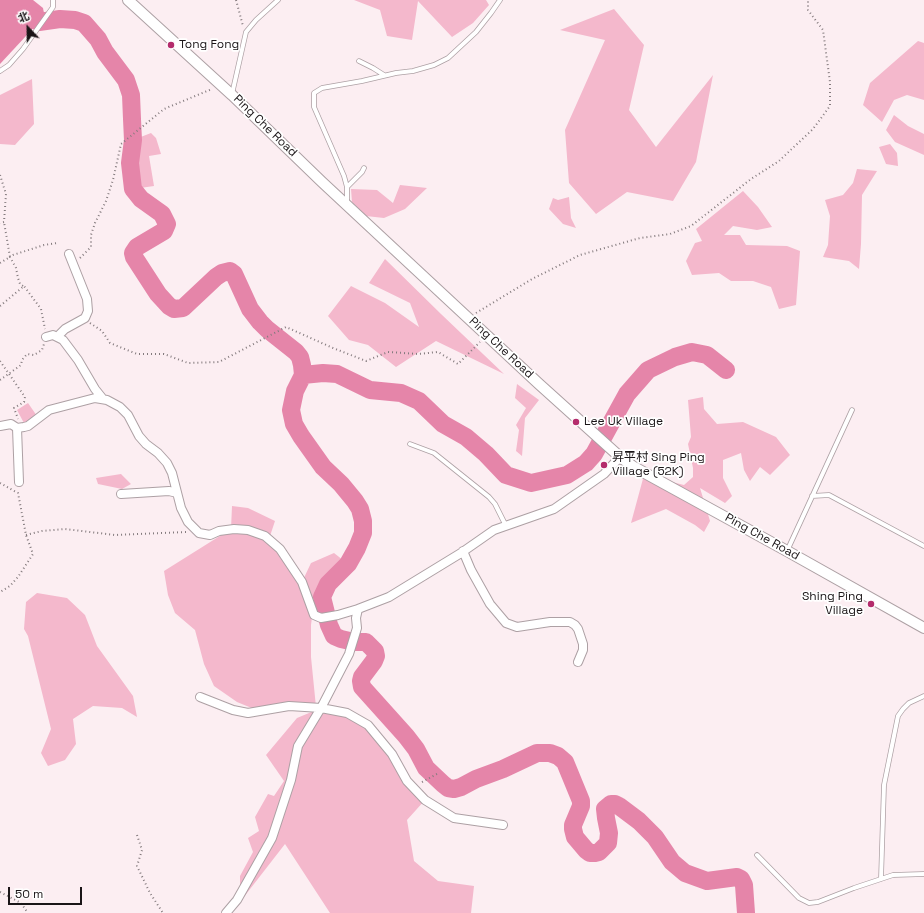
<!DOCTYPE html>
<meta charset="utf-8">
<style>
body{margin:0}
#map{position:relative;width:924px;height:913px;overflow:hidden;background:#fceef2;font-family:"Space Grotesk","Noto Sans SC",sans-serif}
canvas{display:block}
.north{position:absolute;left:8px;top:8px;width:40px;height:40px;-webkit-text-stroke:3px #fff;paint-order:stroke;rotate:338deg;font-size:11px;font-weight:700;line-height:16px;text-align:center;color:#1a1517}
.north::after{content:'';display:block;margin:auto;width:14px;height:18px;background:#1a1517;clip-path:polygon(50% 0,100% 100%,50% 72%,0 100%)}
.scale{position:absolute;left:8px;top:887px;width:74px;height:18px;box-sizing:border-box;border:2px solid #1a1517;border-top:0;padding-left:5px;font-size:12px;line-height:14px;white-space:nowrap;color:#1a1517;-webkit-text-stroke:3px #fff;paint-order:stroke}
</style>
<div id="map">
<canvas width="924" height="913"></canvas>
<div class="north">北</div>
<div class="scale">50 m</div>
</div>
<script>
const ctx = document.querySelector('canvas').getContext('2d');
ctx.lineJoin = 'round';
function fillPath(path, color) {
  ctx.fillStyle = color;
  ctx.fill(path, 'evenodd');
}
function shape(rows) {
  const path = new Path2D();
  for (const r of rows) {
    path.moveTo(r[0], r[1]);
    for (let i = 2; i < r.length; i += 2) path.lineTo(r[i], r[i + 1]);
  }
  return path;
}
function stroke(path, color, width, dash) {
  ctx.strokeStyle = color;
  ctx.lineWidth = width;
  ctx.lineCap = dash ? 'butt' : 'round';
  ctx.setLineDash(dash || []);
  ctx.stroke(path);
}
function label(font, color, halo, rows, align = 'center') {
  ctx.font = font + ' "Space Grotesk","Noto Sans SC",sans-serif';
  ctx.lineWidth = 3.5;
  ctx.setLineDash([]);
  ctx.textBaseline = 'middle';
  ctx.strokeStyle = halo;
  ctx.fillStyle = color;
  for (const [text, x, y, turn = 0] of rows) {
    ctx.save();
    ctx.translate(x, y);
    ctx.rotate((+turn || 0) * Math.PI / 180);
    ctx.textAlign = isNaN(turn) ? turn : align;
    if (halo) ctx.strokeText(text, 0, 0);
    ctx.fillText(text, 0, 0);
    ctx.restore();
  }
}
fillPath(shape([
 [354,0,486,0,489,5,473,23,452,37,418,1,412,40,387,36,380,10],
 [614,9,644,45,629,110,656,147,713,75,696,162,673,201,627,192,596,214,569,183,565,130,605,40,560,30],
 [918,41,924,43,924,100,907,95,894,100,882,122,863,105,870,83],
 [32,79,34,124,15,145,0,144,0,95],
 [894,115,908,126,924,134,924,155,895,142,886,130],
 [151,133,156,138,161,154,149,156,154,186,133,189,130,163,133,140],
 [890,144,897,153,898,166,886,164,879,147],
 [857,169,877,171,862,195,861,244,859,269,849,261,823,257,828,245,830,216,825,200,843,195,853,183],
 [400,185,427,188,405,209,384,218,366,216,352,202,351,189,377,190,393,203],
 [743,191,758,207,772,227,757,230,733,226,724,235,740,235,746,245,787,246,800,251,796,305,779,309,771,287,753,281,731,281,719,273,692,275,686,261,695,243,702,241,696,229],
 [569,197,571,218,576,228,563,224,549,209,553,198,558,200],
 [385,259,441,314,504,374,436,341,396,367,368,345,349,340,328,316,351,286,385,303,419,327,410,303,369,283],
 [517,384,539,400,525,418,522,456,516,451,519,430,516,425,526,408,515,398],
 [703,397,704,409,717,424,743,422,776,437,790,455,770,475,760,467,750,481,744,470,741,453,723,460,723,478,732,496,725,503,700,488,710,521,704,532,695,525,666,509,631,523,644,475,684,485,693,477,693,468,688,444,691,437,688,400],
 [28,403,37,416,25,425,17,410],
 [121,474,131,484,122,489,98,484,96,478],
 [232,506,248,508,275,521,269,539,302,582,311,563,334,553,348,564,328,584,324,590,322,597,325,610,312,617,311,625,311,657,316,707,259,711,237,702,214,686,204,664,195,630,175,613,168,595,164,571,231,529],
 [37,593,67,598,85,615,97,646,133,696,137,717,122,708,93,706,73,719,76,744,65,760,48,766,41,753,51,729,28,636,24,629,26,602],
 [321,708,347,713,371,729,425,800,407,820,414,861,438,881,474,886,471,913,330,913,285,844,240,902,240,876,253,852,248,838,259,831,255,817,268,794,274,796,284,781,266,755,297,718]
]), '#f4b8cc');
fillPath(shape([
 [0,0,33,0,43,8,44,13,39,22,0,64]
]), '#e585a9');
stroke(shape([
 [24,14,39,22,60,19,75,20,84,23,98,39,105,52,126,80,131,95,132,119,133,140,130,163,133,189,141,199,162,214,167,224,164,231,137,247,133,253,134,257,158,294,169,306,174,309,183,308,216,277,222,273,230,271,234,274,250,309,260,322,267,329,296,352,300,357,302,365,303,375,295,391,291,410,294,424,301,436,323,467,341,484,355,501,360,509,363,521,363,533,357,548,348,564,328,584,322,597,329,625,334,636,341,639,354,642,366,642,375,651,376,656,374,661,362,677,361,681,362,687,406,736,416,749,426,768,443,784,448,788,454,789,461,787,476,779,503,769,537,753,550,753,558,756,565,762,581,801,581,806,573,825,573,829,575,837,586,850,590,853,595,853,599,852,608,843,609,833,606,818,605,809,611,804,615,804,619,806,639,821,655,837,672,862,685,873,707,881,737,877,741,879,744,885,746,913],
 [303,375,323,373,337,374,370,390,401,393,419,401,443,424,466,437,486,454,506,475,531,483,567,475,586,463,594,454,627,394,648,370,675,357,692,352,707,355,726,370]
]), '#e585a9', 18);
const service = shape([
 [359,61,373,68,384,75],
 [0,71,9,65,23,49,53,7,53,0],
 [232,94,246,32,256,20,278,0],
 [347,187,362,172,364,168],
 [347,202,347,187,344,176,314,107,314,93,322,88,362,81,396,73,413,71,434,65,448,58,476,32,491,13,500,0],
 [410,444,434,453,489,497,495,504,506,526],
 [812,496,829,495,924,546],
 [787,551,852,410],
 [757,855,799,898,809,903,818,902,854,888,893,875,924,874],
 [881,879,884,785,898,716,903,709,909,703,924,696]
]);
const minor = shape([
 [46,337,53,335,63,340,78,360,95,389,103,399],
 [57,337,65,329,85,318,88,311,87,299,69,254],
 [0,426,11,424,17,428,24,427,28,426,49,410,95,398,107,400,120,407,128,415,139,436,146,444,158,453,167,463,172,473,181,508,188,522,199,533,210,535,219,531,234,529,248,530,265,536,280,549,302,582,314,615,321,618,338,615,358,609],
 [17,428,19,482],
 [121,494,169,491,177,493],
 [463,551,471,570,490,604,506,623,517,627,550,622,570,622,575,625,578,629,583,644,583,650,578,662],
 [200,697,233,710,248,713,289,706,321,708,347,713,368,725,392,754,407,781,425,800,454,818,503,825],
 [226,913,237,900,272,838,291,780,298,746,321,708,349,654,357,628,356,618,358,609,389,597,461,553,494,530,554,509,604,474,620,457]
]);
const tertiary = shape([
 [128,0,232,95,322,182,539,384,620,457,634,467,787,551,924,628]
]);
stroke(service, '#ada0a4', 5.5);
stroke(minor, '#ada0a4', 10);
stroke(tertiary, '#ada0a4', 12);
stroke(shape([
 [236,0,243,26],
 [0,175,6,194,4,222,0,223],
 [80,258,91,247,91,235,95,223,106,201,113,180,121,144,164,109,212,89],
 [0,263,10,257,4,222],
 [23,286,20,284,18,278,16,268,10,257,13,255,44,245,57,243],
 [0,306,24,286,41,309,45,329],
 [476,313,532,279,580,255,640,238,670,234,691,226,751,179,779,161,813,129,830,106,830,82,823,30,808,10,808,0],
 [90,323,102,331,110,343,137,354,164,354,188,363,219,362,286,327,333,348,366,361,388,352,418,354,438,352,458,364,480,342],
 [0,361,25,397,24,402,14,408,18,419],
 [0,380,21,365,22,360,27,354,34,355,42,350,44,344],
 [0,483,18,493,26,535,33,554,18,577,10,586,0,592],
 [26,535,42,531,65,529,115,535,186,532],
 [422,782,437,774],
 [137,835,142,850,137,866,150,893,163,913],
 [0,892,21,903,28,913]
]), '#847b7e', 2, [1, 3]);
stroke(service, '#fff', 4);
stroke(minor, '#fff', 8);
stroke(tertiary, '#fff', 10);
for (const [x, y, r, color] of [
 [171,45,4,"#b42c6c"],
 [576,422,4,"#b42c6c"],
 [604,465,4,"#b42c6c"],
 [871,604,4,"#b42c6c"]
]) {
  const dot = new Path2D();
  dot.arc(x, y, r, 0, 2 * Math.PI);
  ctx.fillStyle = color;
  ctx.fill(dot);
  stroke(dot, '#fff', 1.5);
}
label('12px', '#1a1517', '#fff', [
 ["Tong Fong",179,45],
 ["Lee Uk Village",584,422],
 ["昇平村 Sing Ping",612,458],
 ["Village (52K)",612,472],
 ["Shing Ping",863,597,"right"],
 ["Village",863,611,"right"]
], 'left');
label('12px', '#1a1517', '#fff', [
 ["Ping Che Road",265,126,44],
 ["Ping Che Road",501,348,43],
 ["Ping Che Road",762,537,29]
]);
</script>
